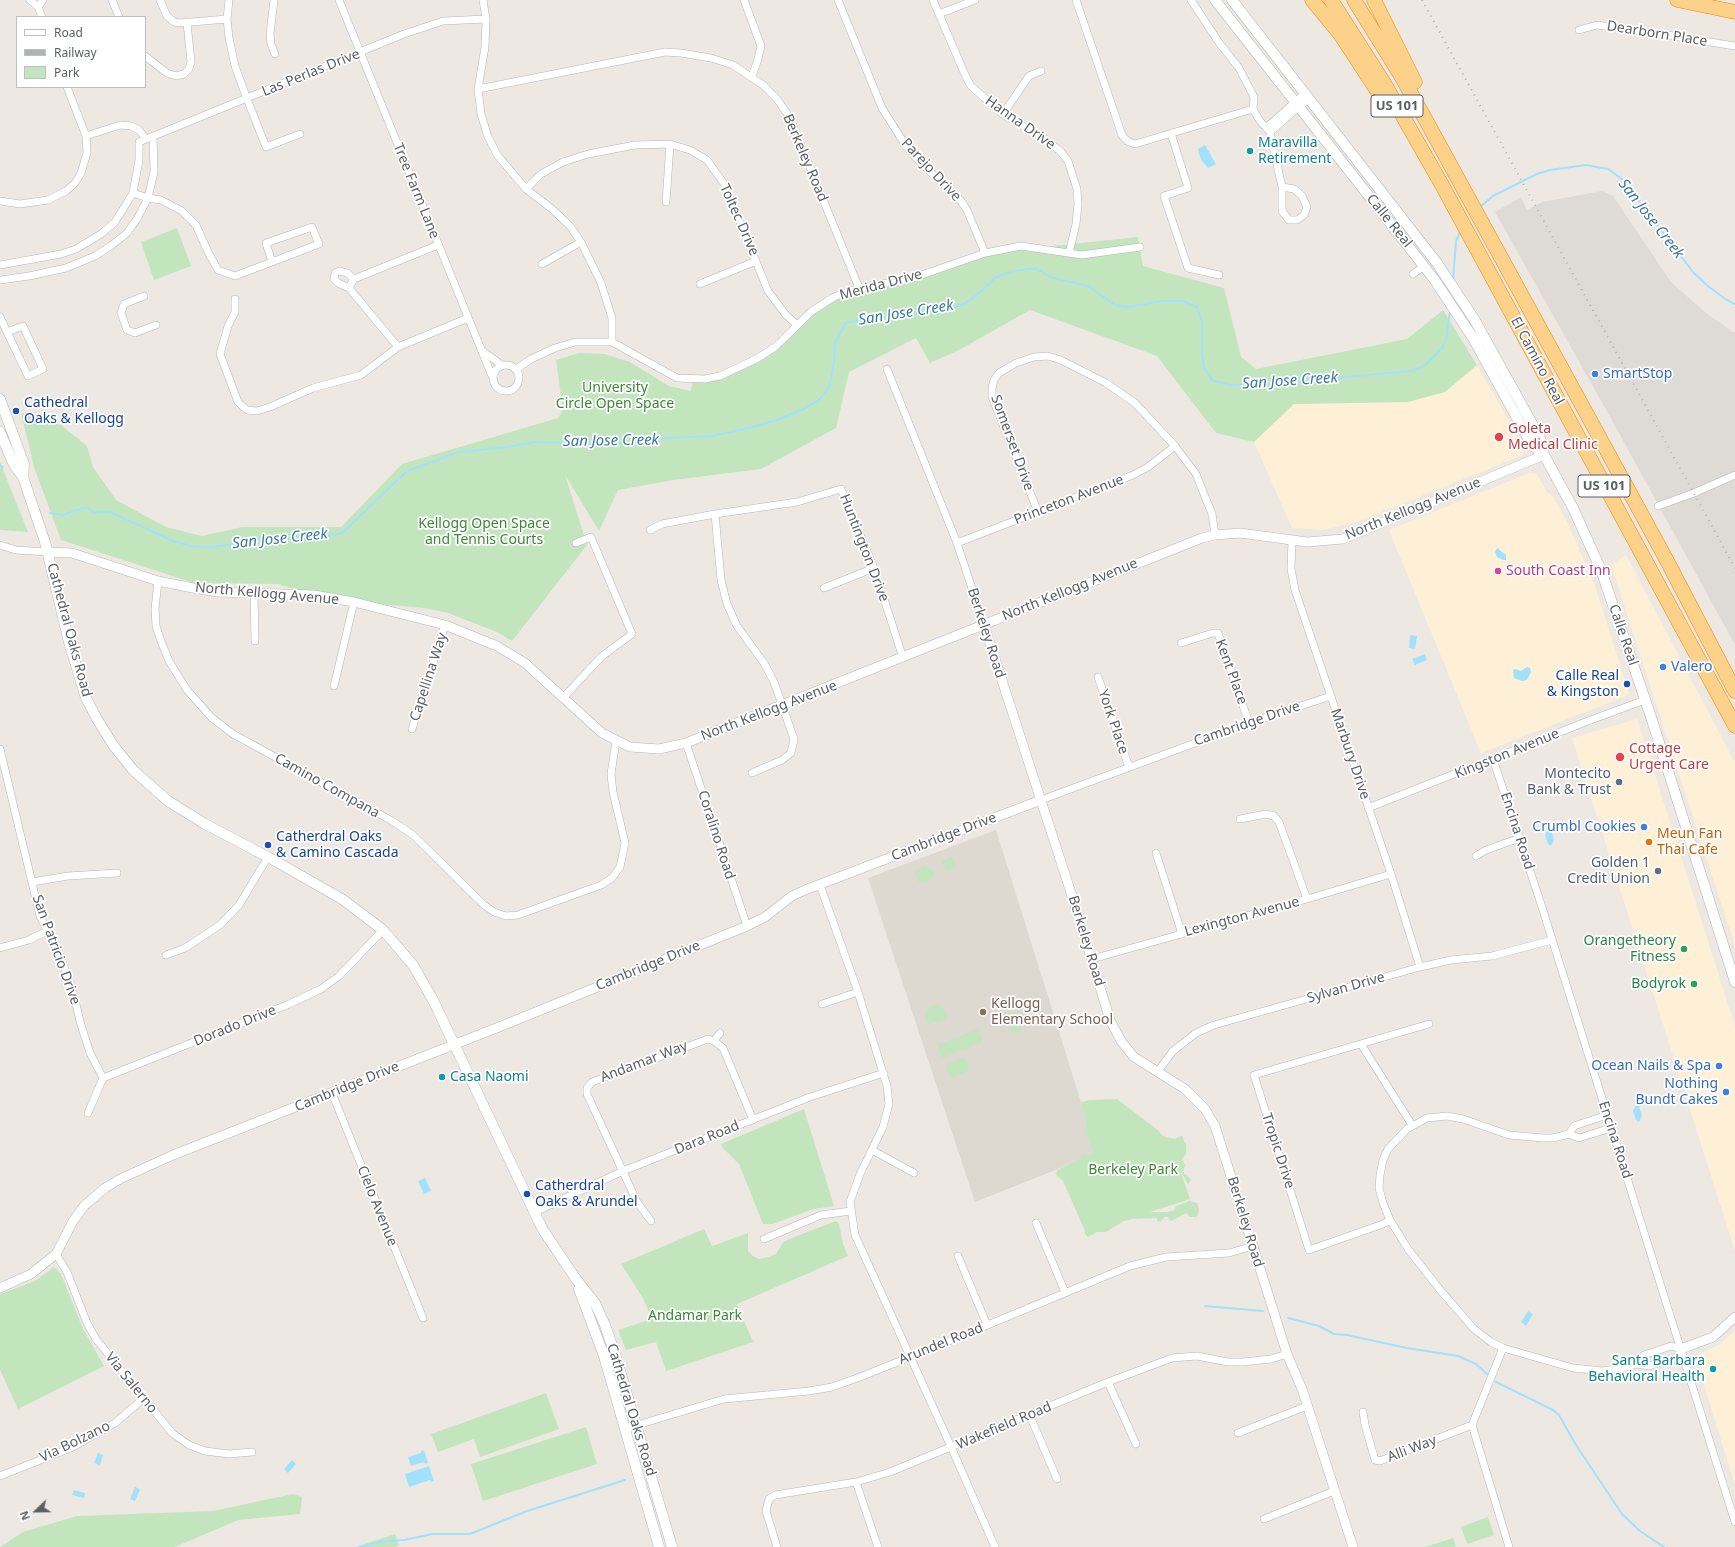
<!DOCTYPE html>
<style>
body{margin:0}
#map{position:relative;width:1735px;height:1547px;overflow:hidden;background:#ede9e2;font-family:"Noto Sans",sans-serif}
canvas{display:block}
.legend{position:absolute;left:16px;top:16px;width:130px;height:72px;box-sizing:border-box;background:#fff;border:1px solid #bdbfc1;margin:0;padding:5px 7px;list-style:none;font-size:12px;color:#5a5f63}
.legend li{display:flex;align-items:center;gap:8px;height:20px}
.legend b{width:20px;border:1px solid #bdbfc1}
.north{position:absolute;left:16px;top:1491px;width:40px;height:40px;-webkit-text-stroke:3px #fff;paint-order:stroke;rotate:248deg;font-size:11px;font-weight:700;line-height:16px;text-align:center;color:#5a5f63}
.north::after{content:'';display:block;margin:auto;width:14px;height:18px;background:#5a5f63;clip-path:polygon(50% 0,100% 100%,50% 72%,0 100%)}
</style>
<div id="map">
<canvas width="1735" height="1547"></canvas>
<ul class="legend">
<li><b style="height:5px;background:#fff"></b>Road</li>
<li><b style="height:5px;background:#b1b2b3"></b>Railway</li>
<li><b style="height:11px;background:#c3e5be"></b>Park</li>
</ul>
<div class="north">N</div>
</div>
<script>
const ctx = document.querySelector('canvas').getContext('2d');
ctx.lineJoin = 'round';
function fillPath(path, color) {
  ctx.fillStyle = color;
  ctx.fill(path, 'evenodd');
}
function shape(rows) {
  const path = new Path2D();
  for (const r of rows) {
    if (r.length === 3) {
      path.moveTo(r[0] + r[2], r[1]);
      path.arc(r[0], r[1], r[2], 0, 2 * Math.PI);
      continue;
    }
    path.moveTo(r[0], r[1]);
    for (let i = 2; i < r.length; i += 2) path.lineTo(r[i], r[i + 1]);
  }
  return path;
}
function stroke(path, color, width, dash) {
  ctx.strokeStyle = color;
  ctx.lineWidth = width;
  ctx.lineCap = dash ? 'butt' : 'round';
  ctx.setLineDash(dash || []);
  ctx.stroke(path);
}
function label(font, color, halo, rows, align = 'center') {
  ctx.font = font + ' "Noto Sans",sans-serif';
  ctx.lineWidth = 3.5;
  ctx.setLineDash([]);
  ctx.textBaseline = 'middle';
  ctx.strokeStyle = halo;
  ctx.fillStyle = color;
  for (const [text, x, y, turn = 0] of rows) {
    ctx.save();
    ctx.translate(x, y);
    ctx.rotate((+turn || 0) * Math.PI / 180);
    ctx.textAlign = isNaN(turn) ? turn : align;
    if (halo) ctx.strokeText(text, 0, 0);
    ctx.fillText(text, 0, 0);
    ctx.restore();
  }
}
fillPath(shape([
 [1477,365,1523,446,1524,452,1521,456,1356,522,1322,530,1292,528,1254,442,1294,404,1408,402,1445,392],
 [1529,473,1537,474,1546,491,1554,498,1568,524,1594,583,1629,693,1626,696,1481,753,1389,530],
 [1626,555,1735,763,1735,946,1611,565],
 [1637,719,1735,1026,1735,1251,1572,738],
 [1735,1330,1735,1485,1695,1356,1721,1344]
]), '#fdf0d7');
fillPath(shape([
 [1602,191,1613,196,1671,282,1705,312,1733,332,1735,332,1735,645,1614,424,1495,212,1521,197,1527,210,1542,202]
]), '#dedbd6');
fillPath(shape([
 [996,830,1081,1102,1094,1152,1058,1169,975,1202,868,878]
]), '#ddd8d0');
fillPath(shape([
 [177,228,191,266,154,280,141,242],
 [1138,237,1143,266,1224,288,1241,357,1256,369,1407,339,1443,310,1477,365,1445,392,1408,402,1294,404,1254,442,1216,433,1157,356,1030,310,959,350,930,363,916,338,849,372,836,428,761,469,674,480,618,490,599,531,565,475,587,545,512,641,497,632,448,613,424,608,354,602,314,595,278,584,194,583,61,540,34,467,21,413,61,425,87,446,93,467,116,500,166,527,202,536,242,527,341,527,402,464,558,418,563,410,556,360,579,353,605,354,630,362,669,386,691,391,693,379,705,379,758,358,834,297,888,284,985,253],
 [0,462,28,532,0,530],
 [952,857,956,867,946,871,942,861],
 [924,866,934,870,935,873,931,879,923,882,918,881,915,872],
 [939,1003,941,1008,943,1008,947,1018,928,1025,924,1013,929,1011,928,1008],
 [1016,1011,1023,1029,1014,1033,1010,1031,1004,1016],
 [978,1029,983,1042,963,1050,958,1037],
 [957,1037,962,1050,942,1058,937,1045],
 [965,1057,970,1070,950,1078,945,1065],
 [1117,1099,1158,1130,1162,1135,1167,1138,1168,1137,1175,1139,1181,1136,1183,1137,1184,1142,1186,1144,1186,1154,1182,1159,1185,1165,1183,1171,1185,1175,1186,1174,1191,1180,1188,1184,1180,1170,1190,1199,1150,1212,1168,1212,1174,1210,1176,1206,1189,1201,1197,1203,1199,1209,1198,1215,1196,1217,1190,1217,1186,1213,1172,1221,1169,1220,1168,1217,1165,1217,1160,1222,1157,1221,1157,1218,1132,1219,1124,1221,1106,1232,1097,1232,1088,1237,1085,1234,1085,1231,1063,1181,1056,1175,1057,1170,1077,1160,1084,1154,1087,1155,1094,1152,1091,1147,1085,1130,1087,1126,1081,1102,1090,1100],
 [804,1109,834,1206,813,1209,773,1224,763,1224,739,1164,723,1148,721,1144],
 [836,1221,839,1224,843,1244,848,1256,737,1304,753,1342,666,1371,656,1342,626,1350,618,1330,652,1319,643,1298,621,1264,704,1229,712,1246,748,1233,748,1251,753,1256,759,1259,768,1257,776,1254,784,1241],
 [54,1267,61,1274,83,1329,104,1366,18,1409,0,1370,0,1294,35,1281],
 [546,1393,559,1429,480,1457,474,1439,438,1452,431,1434],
 [586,1427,597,1464,483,1501,471,1464],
 [293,1494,302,1497,300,1514,238,1520,175,1547,0,1547,23,1532,77,1516,213,1511],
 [1488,1517,1494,1535,1467,1544,1461,1527],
 [395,1534,399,1545,395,1547,356,1547],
 [1453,1538,1456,1547,1425,1547]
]), '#c3e5be');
fillPath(shape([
 [1205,145,1216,164,1208,168,1202,161,1199,154,1198,149],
 [1497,548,1506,555,1506,560,1503,560,1497,557,1495,552],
 [1410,635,1417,636,1415,649,1409,648],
 [1425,654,1427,660,1415,665,1412,659],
 [1527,667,1530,668,1531,672,1527,680,1522,681,1514,678,1513,670,1516,669,1521,671],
 [1548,829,1551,830,1554,840,1551,846,1548,844,1545,835],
 [1636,1105,1639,1106,1642,1116,1639,1122,1636,1120,1633,1111],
 [425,1178,431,1191,424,1194,418,1181],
 [1528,1311,1533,1314,1526,1326,1521,1322],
 [424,1450,428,1463,425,1464,424,1462,411,1466,408,1457,421,1453,421,1451],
 [98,1453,103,1455,100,1465,94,1463],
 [292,1460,296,1464,288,1473,284,1469],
 [429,1466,434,1481,430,1482,430,1480,409,1487,405,1474],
 [135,1487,140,1489,135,1501,130,1499],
 [74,1490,85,1493,84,1498,72,1495]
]), '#a1e1fe');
stroke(shape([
 [1480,207,1493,196,1537,174,1550,170,1586,165,1608,169,1622,179,1693,272,1709,287,1727,300,1735,304],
 [1453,280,1456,241,1461,230],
 [0,465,3,467],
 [50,513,63,515,86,507,94,512,110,512,173,541,191,546,209,547,230,545,251,539,323,537,342,533,407,471,459,452,507,447,534,442,607,444,631,443,648,439,712,436,745,429,777,420,804,409,820,399,830,385,834,361,835,342,846,323,884,314,901,316,925,311,945,310,964,304,978,294,995,278,1009,272,1029,269,1037,269,1050,277,1088,286,1115,305,1128,307,1163,301,1183,301,1197,307,1202,321,1202,353,1204,368,1212,380,1229,385,1260,385,1411,371,1424,366,1443,347,1447,336,1450,311],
 [1205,1306,1263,1311],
 [1288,1318,1319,1326,1334,1334,1347,1335,1407,1348,1458,1356,1476,1364,1487,1374],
 [1496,1382,1553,1410,1559,1415,1576,1445,1622,1514,1640,1531,1664,1547],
 [359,1547,383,1541,404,1540,432,1534,470,1534,527,1511,625,1480]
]), '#a1e1fe', 2);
const minor = shape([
 [30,0,38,7],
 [112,0,119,17],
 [160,0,167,16,174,22,180,23,227,19,229,0],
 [274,0,270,34,271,44,275,54],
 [339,0,494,381],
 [483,0,486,19,485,47,478,89,481,114,488,137,498,156,526,189,552,209,570,226,581,242,601,283,612,318,612,342],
 [744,0,761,46,758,59,752,76],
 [838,0,882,108,906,146,918,160,961,201,967,210,985,253],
 [933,0,966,77,971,86,1003,114,1045,139,1061,152,1068,161,1077,189,1078,204,1076,224,1069,253],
 [1076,0,1122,135,1127,141,1135,144,1253,109],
 [1191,0,1220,44,1239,68,1254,97,1253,109,1260,121,1270,132,1282,187,1282,211,1289,220,1297,220,1304,215,1307,207,1302,196,1294,189,1282,187],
 [939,14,975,0],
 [42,17,38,7,43,0],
 [227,19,229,38,235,66,247,99,266,147,300,134],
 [1579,30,1597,25,1667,35,1735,46],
 [145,56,167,73,176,76,184,74,189,69,191,62,187,23],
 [478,89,665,52,681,53,711,58,733,65,763,85,777,99,790,118,859,288],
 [1003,114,1029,76,1041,71],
 [1267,127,1305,93],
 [1270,132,1309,98],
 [1171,133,1188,188,1164,196,1188,268,1219,275],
 [86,136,120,125,131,126,139,130,146,139],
 [526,189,541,174,563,162,588,154,635,145,670,144,690,150,707,160,725,185,768,291,786,315,797,325],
 [133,193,148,198,161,200,182,211,196,225,209,254,218,270,235,276,319,244,312,227,266,243,272,262],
 [0,201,20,204,48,200,66,191,75,183,81,173,87,153,86,136,67,87],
 [666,202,670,144],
 [542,264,581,242],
 [0,265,61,254,76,249,101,234,115,222,133,193,139,160,139,142,404,34,443,21,486,19],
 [1413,274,1424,266],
 [0,280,29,276,66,268,95,256,112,245,126,234,137,219,148,198,154,172,153,137],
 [700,284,756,261],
 [349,288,338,283,334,279,335,273,340,271,347,273,354,279],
 [144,296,124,304,121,313,127,330,135,333,156,325],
 [235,299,235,312,228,326,220,354,238,402,247,410,257,411,270,407,313,388,361,375,398,347,468,318],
 [0,317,7,332,28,376,43,369,23,326,7,332],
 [398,347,349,288,354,279,438,245],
 [481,350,502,365],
 [506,378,13],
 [516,369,531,359,555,348,575,342,612,342,677,378,705,379,720,376,758,358,775,347,812,311,834,297,859,288,910,279,985,253,1021,246,1082,255,1140,247],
 [887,369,957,543,984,625],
 [1658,506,1694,493,1735,475],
 [1038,512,992,397,992,388,994,380,999,373,1016,363,1034,357,1048,356,1061,360,1106,383,1135,403,1175,446,1196,474,1212,514,1215,535],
 [715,514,721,580,727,604,737,626,764,663,774,682,794,739,791,753,782,760,752,773],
 [650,530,662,524,715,514,797,502,841,489,874,568,903,658],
 [1292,540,1291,569,1295,590,1391,874,1420,967],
 [957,543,1133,475,1148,467,1175,446],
 [0,545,16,550,48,552],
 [158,581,155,609,156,626,161,641,169,661,187,690,212,718,233,734,392,821,413,835,484,905,494,912,506,916,518,915,601,885,612,878,620,867,625,843,613,792,611,774,616,741],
 [824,588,874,568],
 [254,593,255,641],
 [1181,643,1213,633,1218,633,1249,723],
 [1098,677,1129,767],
 [334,686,354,602],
 [563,698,601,657,632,634,591,537,576,543],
 [412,729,445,625],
 [686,743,747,926],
 [0,749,40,916,61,958,73,992,81,1025,90,1053,103,1078],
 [1493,759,1541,904,1735,1522],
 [1041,800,1249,723,1331,696],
 [1368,808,1588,721,1645,700],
 [1240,819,1266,814,1274,816,1279,822,1307,899],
 [1156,853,1182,934],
 [1476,856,1486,850,1520,838],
 [32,882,68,876,117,873],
 [820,885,858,992,887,1086,889,1104,883,1127,860,1174,850,1202,855,1235,948,1440,995,1547],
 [0,948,29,940,47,931],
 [166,955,185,948,220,925,239,905,268,857],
 [1092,959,1307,899,1391,874],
 [822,1004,858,992],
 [714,1041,720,1033],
 [1361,1044,1412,1125],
 [1158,1071,1173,1051,1196,1033,1214,1025,1420,967,1451,960,1492,956,1552,940],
 [332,1093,423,1318],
 [88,1113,103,1078,287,1005,321,989,339,976,383,930],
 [1607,1115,1574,1126,1569,1134,1553,1138,1543,1138,1509,1135,1463,1119,1447,1116,1427,1118,1407,1129,1388,1149,1383,1160,1380,1175,1379,1188,1383,1203,1390,1220,1408,1249,1441,1291,1474,1329,1491,1342,1503,1348,1573,1368,1602,1371,1618,1369,1637,1364,1649,1366,1677,1357,1681,1349],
 [1569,1134,1579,1138,1611,1128],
 [872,1150,914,1173],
 [535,1212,623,1171,810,1097,884,1073],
 [1390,1220,1383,1224,1309,1250,1254,1075,1429,1024],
 [651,1221,637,1202,587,1094,587,1088,592,1082,708,1039,714,1041,723,1048,753,1120],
 [1036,1223,1065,1292],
 [764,1239,821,1215,851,1211],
 [56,1254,67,1272,87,1323,96,1339,172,1433,189,1445,205,1451,229,1454,252,1452],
 [958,1256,987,1325],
 [1637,1364,1644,1355,1671,1346,1681,1349],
 [1108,1382,1136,1444],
 [1363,1412,1365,1425,1375,1460,1380,1461,1472,1425,1503,1348],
 [1030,1416,1057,1479],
 [1472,1425,1509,1547],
 [624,1429,724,1399,809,1391,832,1387,860,1377,920,1353,1130,1266,1166,1257,1229,1253,1253,1246],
 [1238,1433,1307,1406],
 [0,1476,73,1447,115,1423,144,1398],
 [856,1482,878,1547],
 [1264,1519,1334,1491],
 [777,1547,766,1511,769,1499,775,1495,856,1482,890,1472,1108,1382,1172,1358,1197,1356,1228,1362,1243,1362,1271,1359,1287,1354]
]);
const tertiary = shape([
 [48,552,72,553,158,581,193,588,218,592,314,595,354,602,445,625,497,646,525,663,602,733,630,747,659,749,686,743,1202,538,1215,535,1240,533,1307,542,1343,539,1544,455],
 [984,625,1074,902,1110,1020,1121,1041,1134,1057,1185,1089,1205,1109,1215,1126,1287,1354,1302,1389,1353,1547],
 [0,1288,31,1274,56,1254,73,1221,84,1206,105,1188,120,1179,173,1155,504,1025,747,926,765,917,792,896,805,890,1041,800],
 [1681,1349,1713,1337,1735,1317]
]);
const secondary = shape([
 [1215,0,1434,279,1473,338,1532,445,1544,455],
 [1232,0,1437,263,1474,319,1540,438,1544,455,1573,508,1601,570,1651,717,1735,982],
 [0,399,24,464,23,477],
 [0,432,14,465,23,477,45,542,69,642,86,698,97,719,113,745,133,770,168,801,205,824,268,857,342,899,383,930,413,965,433,1000,543,1230,576,1279,595,1303,605,1325,615,1354,672,1547],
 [579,1289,604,1356,659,1547]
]);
const motorway = shape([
 [1312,0,1340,34,1387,106],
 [1331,0,1384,83,1442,185,1735,726],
 [1354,0,1400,74,1428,124,1665,557,1735,691],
 [1374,0,1415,82],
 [1677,0,1735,12]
]);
stroke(minor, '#b3b6b9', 8);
stroke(tertiary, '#b3b6b9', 10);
stroke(secondary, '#b1b6ba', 11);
stroke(motorway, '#ed8702', 15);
stroke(minor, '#fff', 7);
stroke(tertiary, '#fff', 9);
stroke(secondary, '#fff', 10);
stroke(motorway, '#fcd18a', 14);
stroke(shape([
 [1422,0,1735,568]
]), '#b1b2b3', 2, [1, 5]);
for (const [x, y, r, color] of [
 [1250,151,4,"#0f9aa8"],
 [1595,374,4,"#3f7fe0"],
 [16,411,4,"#1a4fb4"],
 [1499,437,5,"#e0444e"],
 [1498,571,4,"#d1479c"],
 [1663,667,4,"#3f7fe0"],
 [1627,684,4,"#1a4fb4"],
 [1620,757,5,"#e0444e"],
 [1619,782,4,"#5c6f8a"],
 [1644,827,4,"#3f7fe0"],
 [1649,842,4,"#e8710a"],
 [268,845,4,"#1a4fb4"],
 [1658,871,4,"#5c6f8a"],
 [1684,949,4,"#2e9e5b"],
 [1694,984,4,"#2e9e5b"],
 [983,1012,4,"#8d6e63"],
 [1719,1066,4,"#3f7fe0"],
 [442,1077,4,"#0f9aa8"],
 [1726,1092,4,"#3f7fe0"],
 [527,1194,4,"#1a4fb4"],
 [1713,1369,4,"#0f9aa8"]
]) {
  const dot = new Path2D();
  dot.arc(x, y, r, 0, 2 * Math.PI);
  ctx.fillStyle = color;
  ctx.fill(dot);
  stroke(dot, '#fff', 1.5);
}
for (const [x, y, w] of [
 [1397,106,52],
 [1604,486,52]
]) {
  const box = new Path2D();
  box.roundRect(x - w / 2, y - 11, w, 22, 3);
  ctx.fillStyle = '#fff';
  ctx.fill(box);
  stroke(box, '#5a5f63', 1);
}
label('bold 13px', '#5a5f63', null, [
 ["US 101",1397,106],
 ["US 101",1604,486]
]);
label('14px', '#5a5f63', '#fff', [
 ["Dearborn Place",1657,34,9],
 ["Las Perlas Drive",311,73,-22],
 ["Hanna Drive",1020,123,35],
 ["Berkeley Road",805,158,67],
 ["Parejo Drive",931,170,47],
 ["Tree Farm Lane",416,191,68],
 ["Toltec Drive",739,220,66],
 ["Calle Real",1389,221,51],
 ["Merida Drive",881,285,-15],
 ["El Camino Real",1537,361,62],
 ["Somerset Drive",1012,443,70],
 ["Princeton Avenue",1069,500,-21],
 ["North Kellogg Avenue",1413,509,-22],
 ["Huntington Drive",864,548,69],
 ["North Kellogg Avenue",1070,590,-22],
 ["North Kellogg Avenue",267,594,5],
 ["Cathedral Oaks Road",69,630,75],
 ["Berkeley Road",986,633,72],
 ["Calle Real",1623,635,71],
 ["Kent Place",1231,672,70],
 ["Capellina Way",429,677,-72],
 ["North Kellogg Avenue",769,711,-21],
 ["York Place",1113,722,71],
 ["Cambridge Drive",1247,724,-19],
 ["Marbury Drive",1350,754,71],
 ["Kingston Avenue",1507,754,-22],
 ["Camino Compana",327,786,29],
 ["Encina Road",1517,831,72],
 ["Coralino Road",716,835,72],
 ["Cambridge Drive",944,837,-21],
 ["Lexington Avenue",1242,917,-15],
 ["Berkeley Road",1086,941,73],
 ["San Patricio Drive",56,950,70],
 ["Cambridge Drive",648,966,-22],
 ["Sylvan Drive",1346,988,-16],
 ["Dorado Drive",235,1026,-22],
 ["Andamar Way",644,1062,-21],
 ["Cambridge Drive",347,1087,-22],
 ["Dara Road",707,1138,-22],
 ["Encina Road",1615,1140,72],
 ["Tropic Drive",1278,1151,72],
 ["Cielo Avenue",377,1206,68],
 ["Berkeley Road",1245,1222,73],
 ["Arundel Road",941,1344,-22],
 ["Via Salerno",131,1383,51],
 ["Cathedral Oaks Road",631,1410,73],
 ["Wakefield Road",1004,1426,-23],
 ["Via Bolzano",75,1442,-26],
 ["Alli Way",1412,1449,-21]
]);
label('14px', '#0d838f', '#fff', [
 ["Maravilla",1258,143],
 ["Retirement",1258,159],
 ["Casa Naomi",450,1077],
 ["Santa Barbara",1705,1361,"right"],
 ["Behavioral Health",1705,1377,"right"]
], 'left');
label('14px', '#366cbe', '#fff', [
 ["SmartStop",1603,374,"left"],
 ["Valero",1671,667,"left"],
 ["Crumbl Cookies",1636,827],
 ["Ocean Nails & Spa",1711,1066],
 ["Nothing",1718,1084],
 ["Bundt Cakes",1718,1100]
], 'right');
label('14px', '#3c8636', '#fff', [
 ["University",615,388],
 ["Circle Open Space",615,404],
 ["Kellogg Open Space",484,524],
 ["and Tennis Courts",484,540],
 ["Berkeley Park",1133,1170],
 ["Andamar Park",695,1316]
]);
label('14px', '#164399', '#fff', [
 ["Cathedral",24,403],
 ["Oaks & Kellogg",24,419],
 ["Calle Real",1619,676,"right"],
 ["& Kingston",1619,692,"right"],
 ["Catherdral Oaks",276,837],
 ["& Camino Cascada",276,853],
 ["Catherdral",535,1186],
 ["Oaks & Arundel",535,1202]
], 'left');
label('14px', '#be3a42', '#fff', [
 ["Goleta",1508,429],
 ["Medical Clinic",1508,445],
 ["Cottage",1629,749],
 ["Urgent Care",1629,765]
], 'left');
label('14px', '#b23c85', '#fff', [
 ["South Coast Inn",1506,571]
], 'left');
label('14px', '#4e5e75', '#fff', [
 ["Montecito",1611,774],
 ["Bank & Trust",1611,790],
 ["Golden 1",1650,863],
 ["Credit Union",1650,879]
], 'right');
label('14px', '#c56008', '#fff', [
 ["Meun Fan",1657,834],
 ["Thai Cafe",1657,850]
], 'left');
label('14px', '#27864d', '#fff', [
 ["Orangetheory",1676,941],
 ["Fitness",1676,957],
 ["Bodyrok",1686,984]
], 'right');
label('14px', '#785e54', '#fff', [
 ["Kellogg",991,1004],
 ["Elementary School",991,1020]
], 'left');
label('italic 15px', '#3a779f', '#fff', [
 ["San Jose Creek",1651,219,52],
 ["San Jose Creek",906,313,-9],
 ["San Jose Creek",1290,381,-4],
 ["San Jose Creek",611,441,-1],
 ["San Jose Creek",280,539,-6]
]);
</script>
